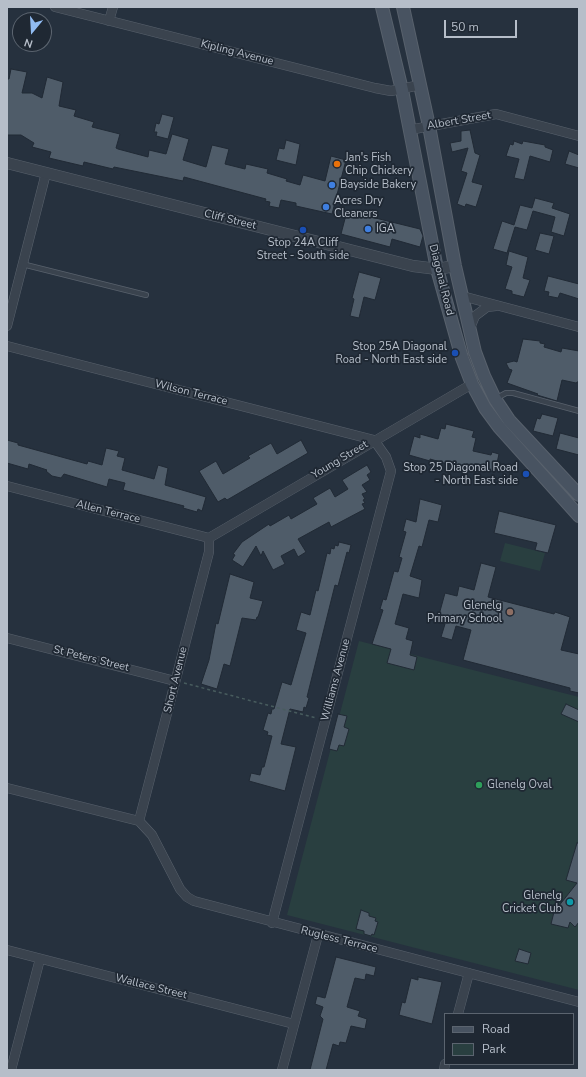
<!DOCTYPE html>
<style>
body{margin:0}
#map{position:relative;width:586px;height:1077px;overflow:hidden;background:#26313e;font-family:"Nunito Sans",sans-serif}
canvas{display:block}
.frame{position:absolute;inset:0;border:8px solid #b6bec9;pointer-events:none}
.legend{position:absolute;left:444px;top:1013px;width:130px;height:52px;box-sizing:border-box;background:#1f2833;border:1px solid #5b646f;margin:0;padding:5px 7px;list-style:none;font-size:12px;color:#b6bec9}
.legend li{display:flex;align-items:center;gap:8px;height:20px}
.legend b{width:20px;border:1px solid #5b646f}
.north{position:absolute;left:12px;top:12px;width:40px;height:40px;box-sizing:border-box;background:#1f2833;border:1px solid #5b646f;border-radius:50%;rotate:198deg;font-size:11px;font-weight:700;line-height:16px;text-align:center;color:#b6bec9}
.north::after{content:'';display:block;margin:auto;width:14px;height:18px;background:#91bcf3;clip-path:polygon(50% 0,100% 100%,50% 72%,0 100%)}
.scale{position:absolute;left:444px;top:20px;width:73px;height:18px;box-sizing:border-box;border:2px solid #b6bec9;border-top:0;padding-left:5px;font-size:12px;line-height:14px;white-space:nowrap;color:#b6bec9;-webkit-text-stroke:3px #1f2833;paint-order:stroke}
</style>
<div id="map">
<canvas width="586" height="1077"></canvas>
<div class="frame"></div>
<ul class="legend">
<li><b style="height:5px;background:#485361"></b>Road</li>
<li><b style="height:11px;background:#293f40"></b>Park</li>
</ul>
<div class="north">N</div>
<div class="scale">50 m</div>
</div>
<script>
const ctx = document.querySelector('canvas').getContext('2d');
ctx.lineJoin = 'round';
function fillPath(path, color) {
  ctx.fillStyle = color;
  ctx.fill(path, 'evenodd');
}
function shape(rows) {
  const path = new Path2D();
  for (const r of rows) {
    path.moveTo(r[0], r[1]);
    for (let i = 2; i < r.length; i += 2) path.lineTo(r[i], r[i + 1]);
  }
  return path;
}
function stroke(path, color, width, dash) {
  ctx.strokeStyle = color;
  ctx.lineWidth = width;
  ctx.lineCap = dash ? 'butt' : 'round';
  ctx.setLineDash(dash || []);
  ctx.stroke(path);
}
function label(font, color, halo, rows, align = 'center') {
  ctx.font = font + ' "Nunito Sans",sans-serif';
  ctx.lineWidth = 3.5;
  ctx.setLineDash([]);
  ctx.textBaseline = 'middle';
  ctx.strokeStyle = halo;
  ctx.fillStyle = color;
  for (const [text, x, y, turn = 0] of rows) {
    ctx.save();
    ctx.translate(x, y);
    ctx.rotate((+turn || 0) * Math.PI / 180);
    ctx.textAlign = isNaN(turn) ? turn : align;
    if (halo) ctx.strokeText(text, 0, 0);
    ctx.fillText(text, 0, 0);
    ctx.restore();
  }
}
fillPath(shape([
 [505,543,545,553,540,571,500,561],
 [359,641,579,697,579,990,287,915]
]), '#293f40');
const building = shape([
 [11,69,27,72,22,93,32,93,42,98,47,77,63,82,59,106,76,110,74,116,94,122,92,127,120,134,116,148,118,149,148,157,149,150,166,154,172,134,189,139,183,160,206,167,212,145,229,149,225,164,245,169,246,164,268,169,267,173,287,179,286,181,300,185,303,175,325,181,331,156,346,160,332,214,296,206,296,203,281,200,279,208,269,206,270,202,265,201,266,199,184,177,183,181,114,167,113,169,84,162,83,166,49,158,51,152,32,147,34,143,21,135,7,135,7,79,9,79,11,69],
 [162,114,174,117,168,139,156,136,157,132,154,132,156,123,159,124,162,114],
 [470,130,475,153,480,155,472,182,483,185,476,207,466,204,465,207,457,204,467,173,461,171,468,148,452,152,450,143,461,141,461,131,470,130],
 [286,140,300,144,296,165,276,160,279,148,284,149,286,140],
 [514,141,522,144,523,141,545,145,545,147,553,150,550,162,530,156,524,180,514,178,519,159,506,156,510,144,513,145,514,141],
 [569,151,579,155,579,168,565,164,569,151],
 [535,198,554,203,552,208,570,214,564,236,551,232,555,217,533,211,527,230,515,227,507,253,493,249,502,221,514,225,520,205,532,208,535,198],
 [347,211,420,229,423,236,420,247,392,239,390,247,341,234,347,211],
 [540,233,554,236,549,254,535,250,540,233],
 [509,251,528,257,523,278,530,280,524,297,512,294,512,291,505,289,512,267,506,265,509,251],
 [359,272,381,278,375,300,364,297,359,318,350,316,354,299,352,298,359,272],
 [548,276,579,284,579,299,560,293,558,298,548,296,549,292,544,291,548,276],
 [523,339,540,341,540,343,545,344,544,347,561,352,562,348,579,351,579,381,576,383,562,380,557,401,537,395,538,394,507,383,512,370,509,369,506,363,514,361,517,362,523,339],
 [542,414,558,418,553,436,533,431,537,418,540,419,542,414],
 [446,424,474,431,472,437,476,438,473,451,491,455,492,452,499,454,495,472,469,466,468,470,430,459,430,461,409,455,414,436,420,438,420,434,438,439,441,428,445,429,446,424],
 [560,433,579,438,579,455,556,449,560,433],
 [7,440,18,443,18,445,87,464,88,461,102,465,106,448,119,451,117,456,125,458,122,470,154,479,158,465,168,468,165,485,206,497,202,511,198,509,197,512,183,508,184,506,123,490,125,483,109,479,107,487,64,474,61,478,52,476,46,471,47,470,29,464,28,469,7,463,7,440],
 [301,440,308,453,227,500,225,498,218,502,199,471,216,461,223,474,250,458,248,456,271,443,277,454,301,440],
 [367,465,371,472,367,475,370,480,362,485,367,492,362,494,365,499,363,500,365,503,362,504,365,509,331,527,329,522,298,539,306,552,298,557,294,549,281,556,285,564,273,570,263,551,261,556,256,546,243,567,232,560,235,555,233,554,242,542,269,524,270,526,289,515,291,519,317,504,313,498,330,488,335,497,348,489,342,480,367,465],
 [420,499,442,505,438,522,429,520,422,547,419,546,410,576,422,580,419,598,403,594,395,624,409,628,406,639,413,641,410,655,417,657,414,670,387,663,391,649,372,644,383,610,380,609,383,599,386,600,394,571,398,572,402,558,399,557,406,532,403,531,406,519,416,522,420,499],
 [499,511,556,525,548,553,535,550,537,543,494,533,499,511],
 [339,542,351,545,349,553,347,552,338,586,335,585,307,697,309,698,306,708,304,707,303,712,290,709,281,744,296,747,285,791,249,781,251,773,260,775,262,767,264,767,272,736,267,735,268,732,263,730,268,713,271,714,272,709,274,709,282,682,291,685,306,633,296,630,301,612,310,615,316,590,318,591,327,553,330,554,331,548,334,549,335,545,338,546,339,542],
 [481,563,496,567,488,597,554,614,555,612,570,617,561,650,579,654,579,693,570,691,570,688,463,660,471,630,456,626,452,640,441,637,445,624,437,622,445,593,457,596,459,586,474,590,481,563],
 [230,574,254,582,250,598,263,601,258,617,257,617,256,620,242,618,230,666,224,664,217,689,201,684,209,660,216,623,218,624,230,574],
 [566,704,579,710,579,722,561,714,566,704],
 [338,714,347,716,344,727,349,729,344,746,339,745,337,751,329,749,338,714],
 [577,843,579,843,579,922,575,927,570,922,568,928,551,924,554,912,577,883,566,880,577,843],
 [361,910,369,913,369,916,376,918,375,921,378,922,374,935,372,934,371,936,364,934,364,931,356,929,361,910],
 [519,949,531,953,528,964,515,961,519,949],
 [336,957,376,967,374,976,366,974,365,980,355,978,347,1007,360,1011,358,1016,367,1019,365,1029,351,1026,346,1043,340,1042,339,1046,333,1044,326,1070,310,1070,323,1019,320,1016,323,1007,315,1004,317,996,325,998,336,957],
 [418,977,442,982,432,1024,399,1015,402,1002,405,1003,411,978,418,980,418,977]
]);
fillPath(building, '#4f5c69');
stroke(building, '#212a35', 1);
const service = shape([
 [22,264,146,295],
 [495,399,506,393,513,393,579,411]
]);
const minor = shape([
 [55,7,375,88,391,91,420,85],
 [109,21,113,7],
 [409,130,496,114,579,136],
 [462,296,579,327],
 [7,326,46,173],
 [470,328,475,316,487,307,496,306],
 [7,346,374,440,386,457,391,471,272,923],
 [7,486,209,538],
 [209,538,472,384],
 [7,638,175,681],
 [7,788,139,821,152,835,180,889,187,897,194,901,579,1002],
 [139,821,209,552,209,538],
 [7,950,294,1024],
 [458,1014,469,973],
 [11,1070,40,959],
 [282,1070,318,935],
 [444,1070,445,1064]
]);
const tertiary = shape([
 [7,163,413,266,437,269,455,266]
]);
const secondary = shape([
 [382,7,402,90,437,269,462,358,472,384,485,408,499,427,579,516],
 [403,7,429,126,455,266,475,352,484,376,495,399,509,420,579,495]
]);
stroke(service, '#58616c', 6);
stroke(minor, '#58616c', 10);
stroke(tertiary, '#58616c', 12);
stroke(secondary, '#58616c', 14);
stroke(shape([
 [184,683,316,718]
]), '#485c5e', 1.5, [3, 3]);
stroke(service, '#3a434e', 4.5);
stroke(minor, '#3a434e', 9);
stroke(tertiary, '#3a434e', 11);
stroke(secondary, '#485361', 12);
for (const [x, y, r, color] of [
 [337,164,4,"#e8710a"],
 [332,185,4,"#3f7fe0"],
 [326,207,4,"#3f7fe0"],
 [368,229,4,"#3f7fe0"],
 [303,230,4,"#1a4fb4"],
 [455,353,4,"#1a4fb4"],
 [526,474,4,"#1a4fb4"],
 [510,612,4,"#8d6e63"],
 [479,785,4,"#2e9e5b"],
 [570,902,4,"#0f9aa8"]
]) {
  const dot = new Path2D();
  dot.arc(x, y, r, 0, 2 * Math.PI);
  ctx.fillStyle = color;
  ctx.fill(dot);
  stroke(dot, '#1f2833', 1.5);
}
label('11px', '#b6bec9', '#1f2833', [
 ["Kipling Avenue",237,53,14],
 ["Albert Street",459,121,-10],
 ["Cliff Street",230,220,14],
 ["Diagonal Road",441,280,76],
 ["Wilson Terrace",191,393,14],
 ["Young Street",340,460,-31],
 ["Allen Terrace",108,512,14],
 ["St Peters Street",91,659,14],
 ["Short Avenue",176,680,-76],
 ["Williams Avenue",336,680,-75],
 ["Rugless Terrace",339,940,14],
 ["Wallace Street",151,987,14]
]);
label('11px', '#b6bec9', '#1f2833', [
 ["Jan's Fish",345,158],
 ["Chip Chickery",345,171],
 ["Bayside Bakery",340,185],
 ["Acres Dry",334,201],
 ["Cleaners",334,214],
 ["IGA",376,229],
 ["Stop 24A Cliff",303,243,"center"],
 ["Street - South side",303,256,"center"],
 ["Stop 25A Diagonal",447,347,"right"],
 ["Road - North East side",447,360,"right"],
 ["Stop 25 Diagonal Road",518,468,"right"],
 ["- North East side",518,481,"right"],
 ["Glenelg",502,606,"right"],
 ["Primary School",502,619,"right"],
 ["Glenelg Oval",487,785],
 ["Glenelg",562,896,"right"],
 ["Cricket Club",562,909,"right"]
], 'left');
</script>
